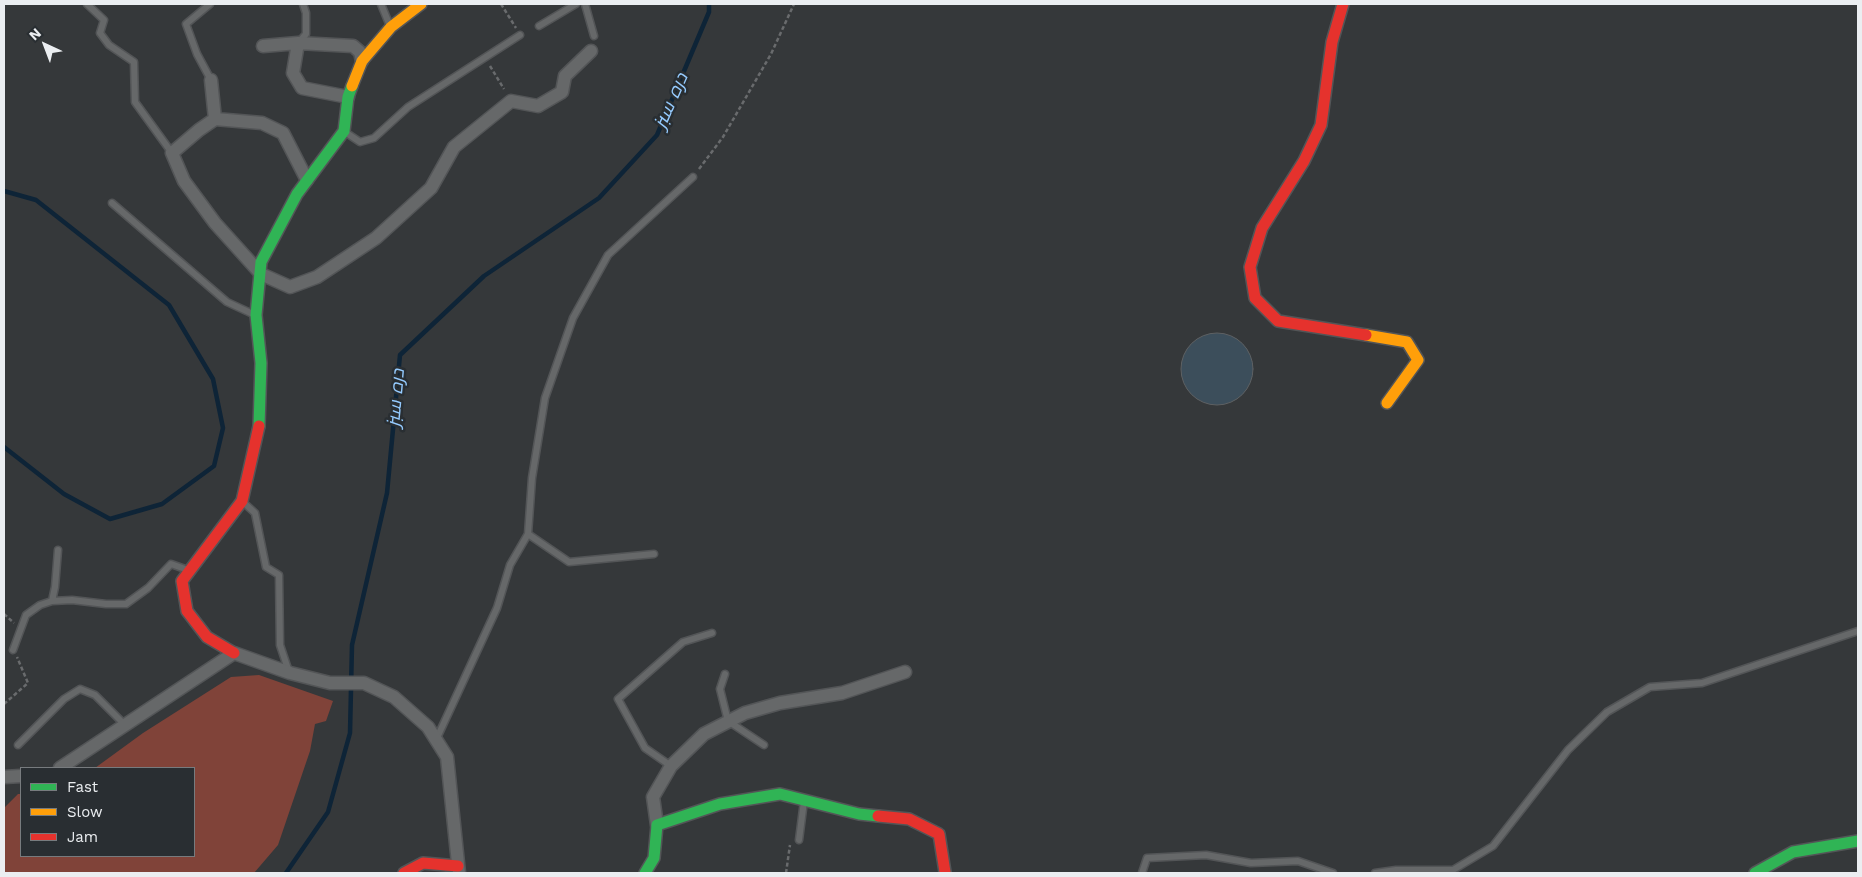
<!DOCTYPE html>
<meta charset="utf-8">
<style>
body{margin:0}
#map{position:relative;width:1862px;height:877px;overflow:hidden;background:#35383a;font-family:"Work Sans",sans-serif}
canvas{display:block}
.frame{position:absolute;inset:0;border:5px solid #ebeef1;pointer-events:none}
.legend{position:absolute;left:20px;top:767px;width:175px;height:90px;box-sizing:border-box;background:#292e32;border:1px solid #777b7e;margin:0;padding:6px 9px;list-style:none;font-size:15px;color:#ebeef1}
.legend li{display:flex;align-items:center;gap:10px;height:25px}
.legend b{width:25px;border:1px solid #777b7e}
.north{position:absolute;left:20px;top:20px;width:50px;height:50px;-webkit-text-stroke:4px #292e32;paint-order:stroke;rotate:317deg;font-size:14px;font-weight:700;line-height:20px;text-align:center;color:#ebeef1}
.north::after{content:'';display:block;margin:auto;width:18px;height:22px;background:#ebeef1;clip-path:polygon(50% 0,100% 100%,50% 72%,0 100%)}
</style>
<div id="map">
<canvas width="1862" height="877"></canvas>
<div class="frame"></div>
<ul class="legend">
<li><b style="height:6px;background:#30b455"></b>Fast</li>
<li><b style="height:6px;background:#ff9f0a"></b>Slow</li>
<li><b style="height:6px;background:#e5322d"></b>Jam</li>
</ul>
<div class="north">N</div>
</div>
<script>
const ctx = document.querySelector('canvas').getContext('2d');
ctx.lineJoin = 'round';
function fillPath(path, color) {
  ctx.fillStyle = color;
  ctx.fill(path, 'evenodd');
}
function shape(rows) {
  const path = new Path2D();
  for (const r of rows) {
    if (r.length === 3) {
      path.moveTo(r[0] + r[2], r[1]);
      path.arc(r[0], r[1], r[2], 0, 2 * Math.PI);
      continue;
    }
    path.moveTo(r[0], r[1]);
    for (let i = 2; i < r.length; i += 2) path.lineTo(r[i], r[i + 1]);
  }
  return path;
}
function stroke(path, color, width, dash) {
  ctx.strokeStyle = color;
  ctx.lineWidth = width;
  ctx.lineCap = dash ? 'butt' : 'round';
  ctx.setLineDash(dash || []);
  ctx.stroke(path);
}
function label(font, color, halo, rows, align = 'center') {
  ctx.font = font + ' "Work Sans",Cairo,sans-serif';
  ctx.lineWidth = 5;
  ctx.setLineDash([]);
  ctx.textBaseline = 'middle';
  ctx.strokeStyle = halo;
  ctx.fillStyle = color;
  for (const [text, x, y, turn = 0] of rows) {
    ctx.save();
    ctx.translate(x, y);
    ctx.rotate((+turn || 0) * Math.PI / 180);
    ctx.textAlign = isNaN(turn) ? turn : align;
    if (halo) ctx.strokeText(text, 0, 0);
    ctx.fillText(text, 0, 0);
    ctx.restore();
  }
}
fillPath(shape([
 [259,675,333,701,326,721,315,724,310,751,278,845,254,873,6,873,4,872,4,808,18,794,21,794,21,856,194,856,194,768,95,768,143,733,231,677]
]), '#804339');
stroke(shape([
 [4,191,36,200,169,305,213,379,223,428,214,466,162,504,110,519,64,494,4,447],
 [286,873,328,812,350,733,352,645,387,493,400,355,484,276,599,198,657,135,709,12,709,4]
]), '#0e2437', 4.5);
const building = shape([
 [1217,369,36]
]);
fillPath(building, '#3c4e5b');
stroke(building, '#5e6163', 1);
const lane = shape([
 [87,4,104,20,100,33,109,45,134,62,135,102,172,153],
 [210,4,186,24,197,54,211,80],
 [381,4,390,26],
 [585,4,594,36],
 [539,26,576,4],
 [299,42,306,34,306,13,303,4],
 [345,132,360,142,374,138,408,107,520,35],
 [112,203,227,302,255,315],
 [243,502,255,513,266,567,279,575,280,645,289,672],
 [528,534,569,562,654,554],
 [52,601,55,587,58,550],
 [13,650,26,615,40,605,52,601,72,600,106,604,126,604,148,588,171,564,188,570],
 [725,674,720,689,728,721,764,745],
 [436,740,497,608,510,565,528,534,532,478,545,398,573,318,608,255,693,177],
 [18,745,64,699,80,689,95,695,125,725],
 [671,766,645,748,618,699,683,642,712,633],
 [799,840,804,801],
 [1142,873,1147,858,1206,855,1251,863,1298,861,1333,873],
 [1375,873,1396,870,1453,870,1493,846,1568,750,1607,712,1650,687,1702,683,1858,631]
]);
const street = shape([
 [298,43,353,46,360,52,362,61],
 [263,46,298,43,293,73,302,88,348,97],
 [211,80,215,119,199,130,172,153,184,181,215,223,261,274,290,287,317,277,376,238,431,188,454,147,511,101,538,106,562,92,565,76,591,51],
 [215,119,262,123,283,133,307,180],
 [60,768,234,653,290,673,330,683,364,683,394,697,428,727,447,757,459,873],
 [4,777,21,776],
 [657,825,653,797,671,766,704,734,745,713,780,703,842,693,905,672]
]);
const fast = shape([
 [259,426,261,363,256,315,261,262,297,194,344,131,348,97,352,86],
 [645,873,654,858,657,825,720,804,780,794,859,814,878,816],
 [1755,873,1793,852,1858,841]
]);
const slow = shape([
 [352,86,362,61,391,27,421,4],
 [1366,335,1407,342,1418,360,1387,403]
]);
const jam = shape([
 [1343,4,1332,42,1321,125,1304,161,1262,228,1250,267,1255,298,1278,321,1366,335],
 [234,653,207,637,187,611,182,581,242,501,259,426],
 [878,816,909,819,939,834,945,872],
 [404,873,423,863,458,866]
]);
stroke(lane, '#535557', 9);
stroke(street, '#535557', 15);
stroke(fast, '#535557', 14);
stroke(slow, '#535557', 14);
stroke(jam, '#535557', 14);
stroke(shape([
 [501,4,516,28],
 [490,66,504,89],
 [699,169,723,137,771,54,794,4],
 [4,614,14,623],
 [4,704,28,683,17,657],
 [786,873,790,845]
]), '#696b6d', 2.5, [4, 2.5]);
stroke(lane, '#666869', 6);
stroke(street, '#666869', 12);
stroke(fast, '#30b455', 11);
stroke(slow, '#ff9f0a', 11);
stroke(jam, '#e5322d', 11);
label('italic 19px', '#95cbff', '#292e32', [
 ["دره سبز",671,101,-66],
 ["دره سبز",396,398,-85]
]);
</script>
